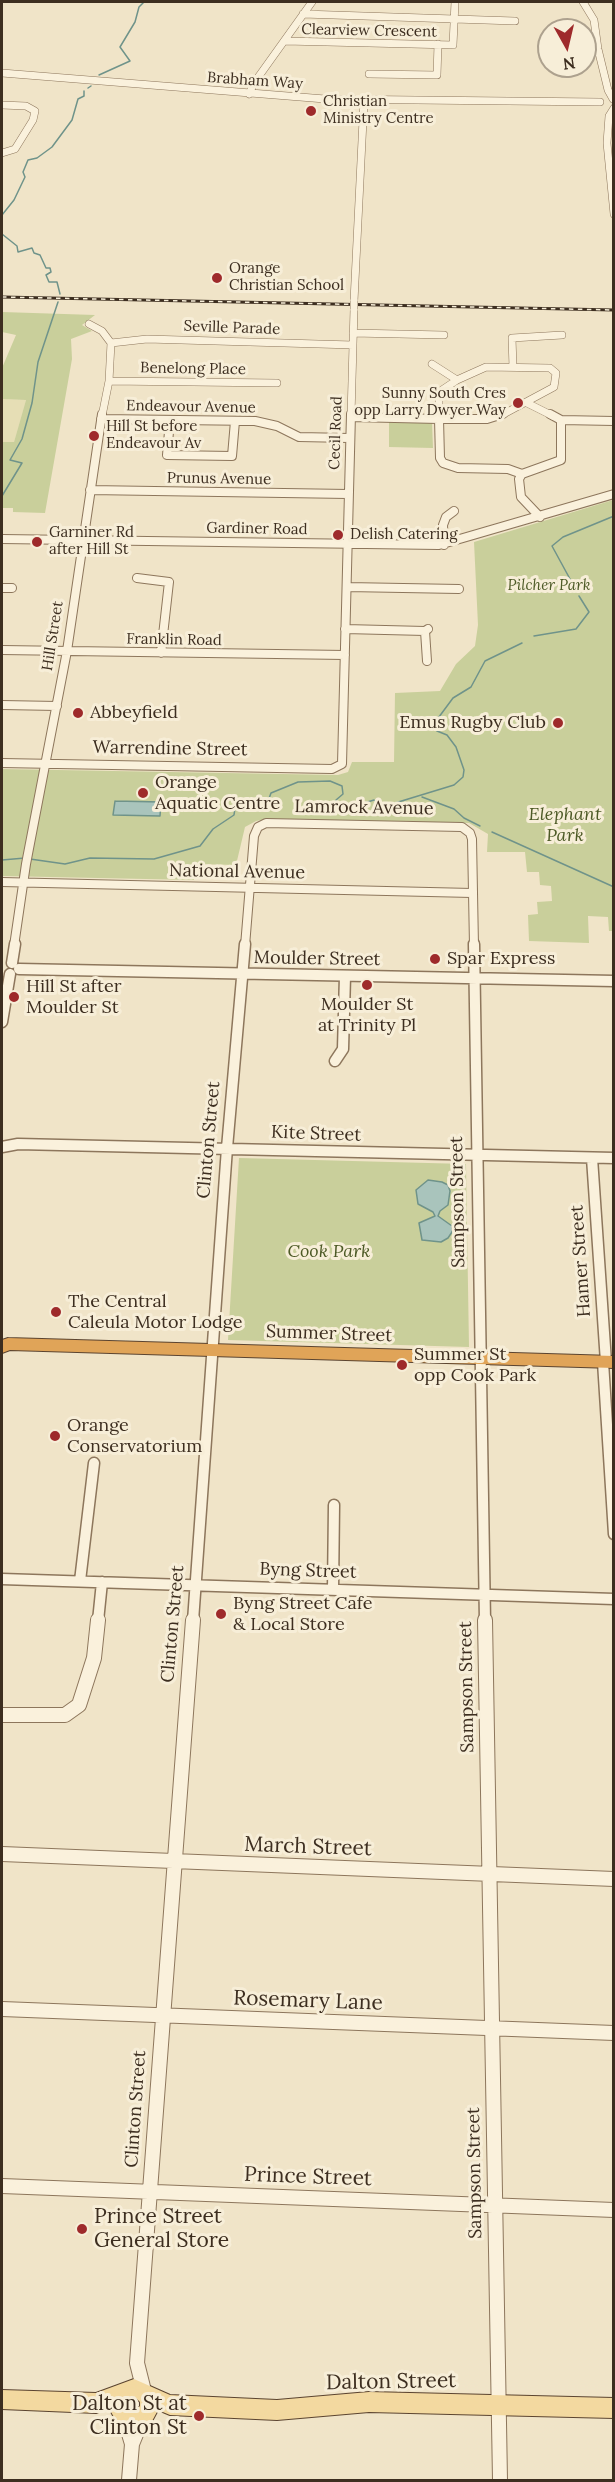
<!DOCTYPE html>
<style>
body{margin:0}
#map{position:relative;width:615px;height:2482px;overflow:hidden;background:#f0e4c8;font-family:Lora,serif}
canvas{display:block}
.frame{position:absolute;inset:0;border:3px solid #3d2e20;pointer-events:none}
.north{position:absolute;left:537px;top:18px;width:60px;height:60px;box-sizing:border-box;background:#f7eed8;border:2px solid #ada18e;border-radius:50%;rotate:172deg;font-size:16px;font-weight:700;line-height:24px;text-align:center;color:#3d2e20}
.north::after{content:'';display:block;margin:auto;width:21px;height:27px;background:#9e2a2b;clip-path:polygon(50% 0,100% 100%,50% 72%,0 100%)}
</style>
<div id="map">
<canvas width="615" height="2482"></canvas>
<div class="frame"></div>
<div class="north">N</div>
</div>
<script>
const ctx = document.querySelector('canvas').getContext('2d');
ctx.lineJoin = 'round';
function fillPath(path, color) {
  ctx.fillStyle = color;
  ctx.fill(path, 'evenodd');
}
function shape(rows) {
  const path = new Path2D();
  for (const r of rows) {
    path.moveTo(r[0], r[1]);
    for (let i = 2; i < r.length; i += 2) path.lineTo(r[i], r[i + 1]);
  }
  return path;
}
function stroke(path, color, width, dash) {
  ctx.strokeStyle = color;
  ctx.lineWidth = width;
  ctx.lineCap = dash ? 'butt' : 'round';
  ctx.setLineDash(dash || []);
  ctx.stroke(path);
}
function label(font, color, halo, rows, align = 'center') {
  ctx.font = font + ' Lora,serif';
  ctx.lineWidth = 6;
  ctx.setLineDash([]);
  ctx.textBaseline = 'middle';
  ctx.strokeStyle = halo;
  ctx.fillStyle = color;
  for (const [text, x, y, turn = 0] of rows) {
    ctx.save();
    ctx.translate(x, y);
    ctx.rotate((+turn || 0) * Math.PI / 180);
    ctx.textAlign = isNaN(turn) ? turn : align;
    if (halo) ctx.strokeText(text, 0, 0);
    ctx.fillText(text, 0, 0);
    ctx.restore();
  }
}
fillPath(shape([
 [2,399,26,400,14,442,2,442]
]), '#e6deb5');
fillPath(shape([
 [2,312,95,315,82,325,92,331,71,339,72,359,45,513,13,512,13,508,2,508,2,442,14,442,26,400,2,399,2,368,16,335,2,332],
 [389,422,432,423,433,448,389,447],
 [613,500,613,931,609,931,608,917,588,916,589,943,529,941,528,915,538,914,537,902,552,901,551,886,540,885,539,872,527,872,525,852,487,852,488,834,469,823,266,819,256,821,245,827,236,865,195,864,194,880,2,876,2,769,338,775,348,772,352,762,394,762,395,693,440,691,456,664,475,646,478,625,474,542],
 [239,1158,466,1164,469,1347,228,1340]
]), '#c9cf9b');
const water = shape([
 [115,801,161,802,160,816,113,815,115,801],
 [428,1180,442,1182,448,1185,450,1191,448,1205,440,1211,438,1216,452,1226,452,1232,448,1238,441,1242,422,1240,419,1223,435,1216,433,1212,418,1204,416,1190,428,1180]
]);
fillPath(water, '#a9c4bc');
stroke(water, '#6f938a', 1.5);
stroke(shape([
 [99,75,130,61,120,47,135,22,139,7,144,2],
 [88,88,91,86],
 [2,215,14,200,25,177,23,172,28,160,37,158,52,147,72,120,78,99,84,96,84,91],
 [2,234,17,246,18,252,32,248,34,253,40,255,46,268,50,268,51,272,46,275,49,282,57,282,60,294],
 [2,496,22,463,10,460,22,439,32,403,38,362,58,302],
 [576,590,552,546,563,537,614,516],
 [534,636,576,629,589,612,579,596],
 [422,797,454,809,464,818,480,826],
 [492,832,614,887],
 [30,859,65,864,90,858,154,859,200,846,213,829,234,815,236,801,246,799,259,805,267,804,271,793,298,782,330,781,342,786,343,794,336,800,339,806,348,808,374,800,380,804,395,803,454,785,463,777,464,770,456,747,447,735,437,731,433,725,453,698,471,687,485,661,522,643],
 [2,860,25,858]
]), '#6f938a', 1.5);
const minorFar3 = shape([
 [583,2,594,20,598,49,608,90,613,99],
 [303,14,515,21],
 [285,41,453,45],
 [453,45,455,2],
 [2,73,325,99,600,102],
 [369,74,437,75,438,44],
 [249,94,254,83,312,2],
 [2,105,26,106,35,111,33,120,15,149,2,153],
 [614,108,609,116,607,143,614,214],
 [354,301,364,100],
 [89,324,102,331,111,343,109,381,102,416],
 [353,333,444,335],
 [111,343,147,339,353,345],
 [432,364,457,380],
 [513,367,512,338,562,335],
 [109,381,277,383],
 [527,403,553,416],
 [351,416,354,309],
 [439,416,439,392,457,380,486,367,550,368,556,373,554,387,500,416]
]);
const minorFar2 = shape([
 [439,414,439,419],
 [550,414,561,420,614,421],
 [351,417,439,419],
 [101,419,255,421,277,426,299,437,349,438],
 [439,419,487,419,503,414],
 [439,419,440,458,443,463,458,468,508,469,522,474],
 [170,420,167,455,232,456,235,421],
 [90,490,348,494],
 [540,517,521,497,519,479,522,474,561,460,561,420],
 [2,539,439,545,614,494],
 [444,545,443,525,446,517,454,511],
 [137,578,169,582,161,653],
 [347,587,459,589],
 [2,588,12,588],
 [345,629,425,631],
 [2,650,345,655],
 [427,661,425,631,428,629],
 [2,705,57,706],
 [2,763,332,769,342,764,351,414],
 [2,882,472,893],
 [14,946,26,864,67,651,102,414],
 [245,946,254,836,258,827,266,823,462,827,470,833,472,839,474,946]
]);
const minorFar1 = shape([
 [474,944,485,1621],
 [12,963,15,944],
 [19,969,614,981],
 [2,1022,10,974],
 [335,1061,343,1049,345,976],
 [2,1147,18,1144,614,1158],
 [592,1158,606,1362],
 [603,1362,614,1534],
 [2,1579,614,1599],
 [80,1581,94,1463],
 [333,1590,334,1505],
 [98,1621,102,1582],
 [193,1621,227,1148,245,944]
]);
const minor = shape([
 [485,1620,500,2480],
 [2,1715,65,1715,79,1705,94,1658,98,1620],
 [2,1854,614,1879],
 [2,2009,614,2033],
 [2,2186,614,2210],
 [144,2391,137,2363,193,1620],
 [124,2417,132,2444],
 [129,2480,132,2444,143,2417]
]);
const major = shape([
 [134,2379,170,2395,277,2400,369,2392,614,2398,614,2418,369,2412,277,2420,170,2415,158,2410,151,2423,134,2429,117,2423,109,2408,96,2413,2,2409,2,2390,96,2393,134,2379],
 [136,2398,140,2402,140,2406,136,2410,132,2410,128,2406,128,2402,132,2398,136,2398]
]);
const highway = shape([
 [8,1338,614,1356,614,1368,10,1350,2,1353,2,1340,8,1338]
]);
stroke(minorFar3, '#8d765c', 8);
stroke(minorFar2, '#8d765c', 10);
stroke(minorFar1, '#8d765c', 13);
stroke(minor, '#8d765c', 16);
stroke(major, '#5b4430', 2);
stroke(highway, '#5b4430', 2);
stroke(minorFar3, '#faf1dc', 7);
stroke(minorFar2, '#faf1dc', 8);
stroke(minorFar1, '#faf1dc', 10);
stroke(minor, '#faf1dc', 14);
fillPath(major, '#f3d9a0');
fillPath(highway, '#e0a458');
const rail = shape([
 [2,297,614,310]
]);
stroke(rail, '#3d2e20', 3);
stroke(rail, '#f7eed8', 1.5, [4.5]);
const minorBridge = shape([
 [354,301,354,309]
]);
stroke(minorBridge, '#8d765c', 8, []);
stroke(minorBridge, '#faf1dc', 7);
for (const [x, y, r, color] of [
 [311,111,6,"#9e2a2b"],
 [217,278,6,"#9e2a2b"],
 [518,403,6,"#9e2a2b"],
 [94,436,6,"#9e2a2b"],
 [338,535,6,"#9e2a2b"],
 [37,542,6,"#9e2a2b"],
 [78,713,6,"#9e2a2b"],
 [558,723,6,"#9e2a2b"],
 [143,793,6,"#9e2a2b"],
 [435,959,6,"#9e2a2b"],
 [367,985,6,"#9e2a2b"],
 [14,997,6,"#9e2a2b"],
 [56,1312,6,"#9e2a2b"],
 [402,1365,6,"#9e2a2b"],
 [55,1436,6,"#9e2a2b"],
 [221,1614,6,"#9e2a2b"],
 [82,2229,6,"#9e2a2b"],
 [199,2416,6,"#9e2a2b"]
]) {
  const dot = new Path2D();
  dot.arc(x, y, r, 0, 2 * Math.PI);
  ctx.fillStyle = color;
  ctx.fill(dot);
  stroke(dot, '#f7eed8', 2);
}
label('15px', '#3d2e20', '#f7eed8', [
 ["Clearview Crescent",369,31,1],
 ["Brabham Way",255,81,4],
 ["Seville Parade",232,328,2],
 ["Benelong Place",193,369,1],
 ["Endeavour Avenue",191,407,1],
 ["Cecil Road",336,433,-88],
 ["Prunus Avenue",219,479,1],
 ["Gardiner Road",257,529,1],
 ["Hill Street",53,636,-81],
 ["Franklin Road",174,640,1]
]);
label('15px', '#3d2e20', '#f7eed8', [
 ["Christian",323,102],
 ["Ministry Centre",323,119],
 ["Orange",229,269],
 ["Christian School",229,286],
 ["Sunny South Cres",506,394,"right"],
 ["opp Larry Dwyer Way",506,411,"right"],
 ["Hill St before",106,427],
 ["Endeavour Av",106,444],
 ["Garniner Rd",49,533],
 ["after Hill St",49,550],
 ["Delish Catering",350,535]
], 'left');
label('italic 15px', '#4d5a26', '#f7eed8', [
 ["Pilcher Park",549,586]
]);
label('18px', '#3d2e20', '#f7eed8', [
 ["Abbeyfield",90,713],
 ["Emus Rugby Club",546,723,"right"],
 ["Orange",155,783],
 ["Aquatic Centre",155,804],
 ["Spar Express",447,959],
 ["Hill St after",26,987],
 ["Moulder St",26,1008],
 ["Moulder St",367,1005,"center"],
 ["at Trinity Pl",367,1026,"center"],
 ["The Central",68,1302],
 ["Caleula Motor Lodge",68,1323],
 ["Summer St",414,1355],
 ["opp Cook Park",414,1376],
 ["Orange",67,1426],
 ["Conservatorium",67,1447],
 ["Byng Street Cafe",233,1604],
 ["& Local Store",233,1625]
], 'left');
label('18px', '#3d2e20', '#f7eed8', [
 ["Warrendine Street",170,749,1],
 ["Lamrock Avenue",364,808,1],
 ["National Avenue",237,872,1],
 ["Moulder Street",317,959,1],
 ["Kite Street",316,1134,2],
 ["Clinton Street",209,1140,-85],
 ["Sampson Street",458,1202,-91],
 ["Hamer Street",581,1261,-94],
 ["Summer Street",329,1334,2],
 ["Byng Street",308,1571,2],
 ["Clinton Street",173,1624,-85],
 ["Sampson Street",467,1687,-91],
 ["Clinton Street",136,2109,-86],
 ["Sampson Street",475,2173,-91]
]);
label('italic 18px', '#4d5a26', '#f7eed8', [
 ["Elephant",565,815],
 ["Park",565,836],
 ["Cook Park",329,1252]
]);
label('21px', '#3d2e20', '#f7eed8', [
 ["March Street",308,1847,2],
 ["Rosemary Lane",308,2001,2],
 ["Prince Street",308,2177,2],
 ["Dalton Street",391,2382,-1]
]);
label('21px', '#3d2e20', '#f7eed8', [
 ["Prince Street",94,2217],
 ["General Store",94,2241],
 ["Dalton St at",187,2404,"right"],
 ["Clinton St",187,2428,"right"]
], 'left');
</script>
